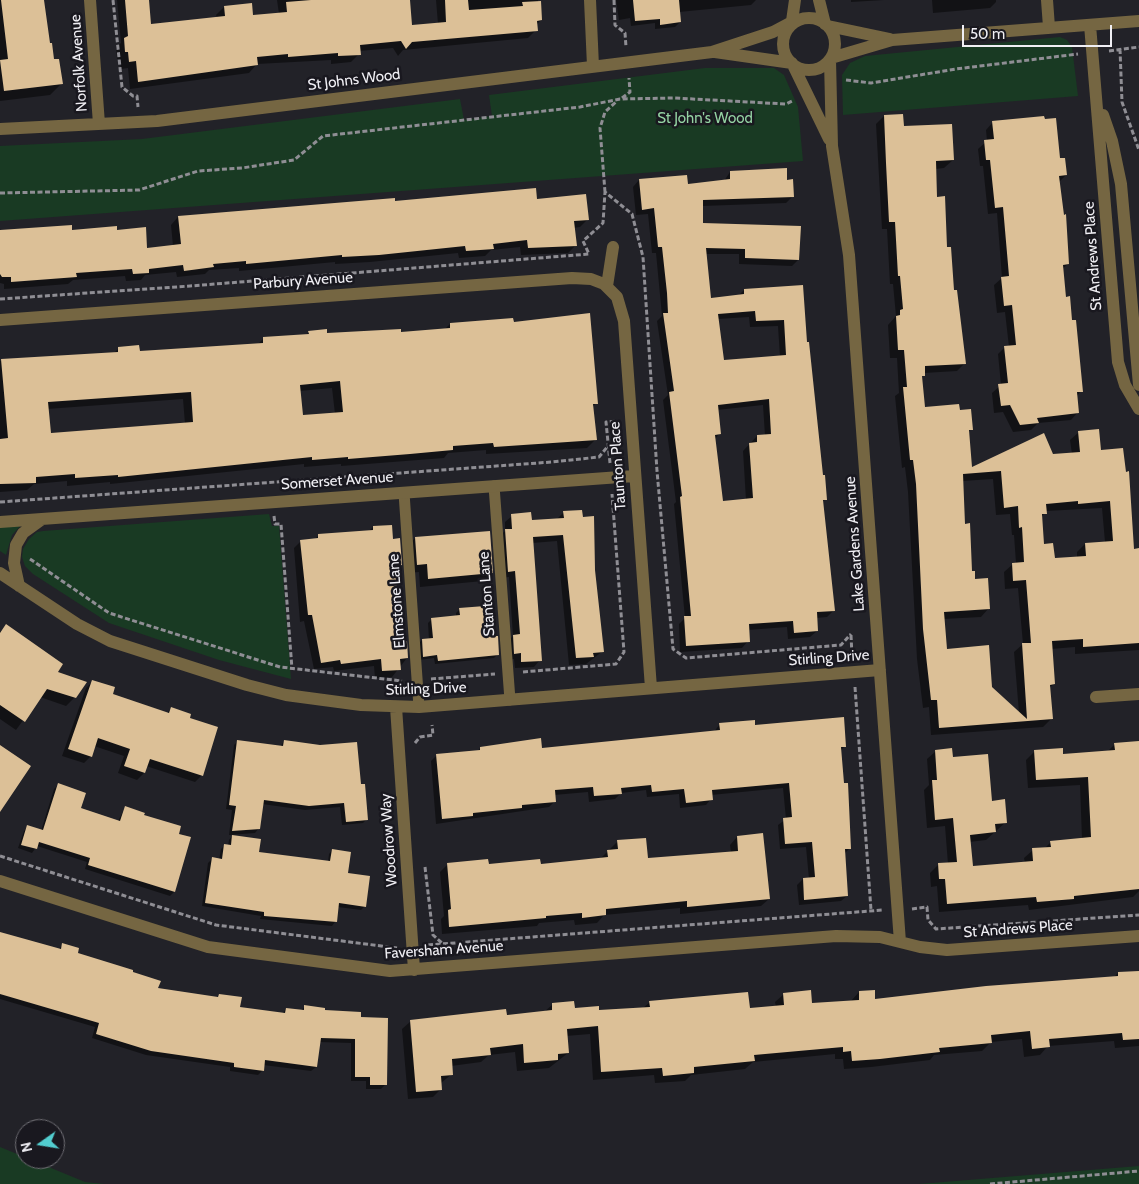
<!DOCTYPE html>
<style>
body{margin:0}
#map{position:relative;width:1139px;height:1184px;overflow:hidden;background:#222228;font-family:Cabin,sans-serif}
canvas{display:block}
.north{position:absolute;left:15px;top:1119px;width:50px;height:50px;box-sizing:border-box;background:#19181f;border:1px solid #6f6e74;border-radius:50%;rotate:257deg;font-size:14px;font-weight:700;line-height:20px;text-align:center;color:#f0eff4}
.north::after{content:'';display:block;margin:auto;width:18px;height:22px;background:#52cdcf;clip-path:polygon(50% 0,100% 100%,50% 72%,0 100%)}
.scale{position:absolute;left:962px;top:25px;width:150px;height:22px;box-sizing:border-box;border:2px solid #f0eff4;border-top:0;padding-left:6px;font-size:15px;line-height:18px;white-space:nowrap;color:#f0eff4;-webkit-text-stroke:4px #19181f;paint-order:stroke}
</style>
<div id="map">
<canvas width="1139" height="1184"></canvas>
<div class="north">N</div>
<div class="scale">50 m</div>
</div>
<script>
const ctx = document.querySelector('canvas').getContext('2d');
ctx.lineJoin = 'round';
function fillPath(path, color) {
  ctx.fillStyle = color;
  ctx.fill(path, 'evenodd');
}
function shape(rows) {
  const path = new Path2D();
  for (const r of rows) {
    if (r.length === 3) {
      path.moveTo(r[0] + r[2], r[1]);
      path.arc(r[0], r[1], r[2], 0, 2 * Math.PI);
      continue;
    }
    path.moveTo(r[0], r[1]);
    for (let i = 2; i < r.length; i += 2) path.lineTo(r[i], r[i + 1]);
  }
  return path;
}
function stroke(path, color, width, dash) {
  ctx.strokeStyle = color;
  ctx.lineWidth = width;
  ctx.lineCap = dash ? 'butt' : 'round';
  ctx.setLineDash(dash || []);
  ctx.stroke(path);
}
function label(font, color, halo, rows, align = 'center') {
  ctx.font = font + ' Cabin,sans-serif';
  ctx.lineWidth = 5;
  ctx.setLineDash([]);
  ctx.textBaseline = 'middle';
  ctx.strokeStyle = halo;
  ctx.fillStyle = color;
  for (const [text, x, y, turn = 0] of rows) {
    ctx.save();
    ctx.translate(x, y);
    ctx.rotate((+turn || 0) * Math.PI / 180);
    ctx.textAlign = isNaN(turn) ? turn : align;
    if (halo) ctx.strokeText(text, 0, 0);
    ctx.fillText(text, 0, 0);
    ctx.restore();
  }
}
fillPath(shape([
 [1060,37,1067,40,1072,47,1078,96,843,115,842,75,850,63,865,56],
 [705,68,774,68,784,75,798,107,803,161,0,221,0,146,142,139,460,99,464,120,492,116,489,95],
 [269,514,272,526,279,526,291,679,219,660,109,623,33,574,25,566,22,557,23,549,29,539,37,532,43,531],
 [0,523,23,523,12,535,6,555,0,551],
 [0,1147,85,1182,105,1184,0,1184],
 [1139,1166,1139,1184,919,1184]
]), '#193a23');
fillPath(shape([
 [0,0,43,0,49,44,61,84,50,95,0,101],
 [117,0,147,0,150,25,217,18,216,15,224,7,252,17,279,14,277,0,409,0,411,26,438,24,436,0,538,0,541,20,536,25,536,30,528,38,403,50,398,56,393,48,359,51,359,54,351,62,331,64,331,60,257,64,249,73,130,89,128,68,121,69,120,59,117,59,116,47,121,43],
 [616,0,756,0,751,5,679,12,680,22,675,27,655,29,655,23,631,26,630,18,619,20],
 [851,0,884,0,851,2],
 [932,0,996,0,996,2,990,8,933,13],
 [884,116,953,160,944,168,935,169,936,198,965,363,957,371,924,373,921,378,924,409,959,412,971,429,968,433,971,469,1072,454,1070,440,1079,432,1100,451,1133,550,1139,550,1139,650,1075,654,1075,647,1051,649,1054,684,1049,688,1052,718,1043,727,931,735,929,707,923,708,917,659,908,492,905,467,902,468,895,396,899,393,897,358,890,358,888,325,896,316,893,284,890,284,887,229,882,229,876,124],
 [993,479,996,515,1010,514,1012,535,1014,535,1016,563,1013,564,1004,572,1005,589,1018,588,1023,644,1014,652,1019,713,946,650,943,619,981,617,989,608,971,572,964,525,962,481],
 [1102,508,1105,542,1085,544,1077,552,1077,558,1053,560,1043,545,1041,518,1046,511],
 [993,122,1059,160,1066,175,1059,182,1068,264,1062,269,1081,391,1076,397,1078,412,1071,420,1038,423,1031,430,1013,432,1003,412,994,413,992,393,1001,385,998,354,1005,347,1009,347,1005,312,997,313,994,285,1002,278,997,213,988,214,983,166,980,166,978,149,987,141,986,130],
 [730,172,786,181,793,196,786,203,702,206,702,224,798,260,792,266,739,264,739,254,705,254,710,300,738,296,744,290,802,286,805,344,826,499,822,502,834,610,827,617,816,618,817,631,810,637,788,639,787,627,748,630,748,641,742,648,680,652,679,624,685,618,674,504,676,502,663,400,668,395,657,321,662,316,656,253,652,253,648,214,636,215,633,187,639,180,687,185,724,181],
 [749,317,750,327,778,326,780,357,723,362,718,319],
 [763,405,765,436,757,436,743,451,746,500,722,503,715,439,719,434,717,410],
 [536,200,588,219,580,227,573,228,575,246,568,253,521,255,520,247,491,250,485,256,459,258,458,253,370,262,335,264,335,262,239,271,239,268,209,270,205,274,177,277,176,272,145,275,141,280,126,281,125,276,73,280,68,284,4,289,4,284,0,283,0,233,116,231,146,249,173,246,171,225,178,217,394,202],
 [513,323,596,403,592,408,595,440,587,448,486,454,486,450,448,453,444,458,341,466,341,464,304,467,304,464,110,484,110,482,67,486,67,481,34,484,27,490,0,492,0,361,113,354,119,348,139,352,257,345,264,338,306,335,309,332,326,334,400,334,444,330,450,324],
 [332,388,335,414,302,417,299,391],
 [183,399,185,424,50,435,47,409],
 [564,512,594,571,603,651,586,664,569,665,557,541,532,543,540,660,534,667,515,668,514,659,508,660,506,643,513,636,509,577,501,578,498,538,505,531,505,522,512,516,531,522,556,520],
 [373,527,392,540,400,565,394,571,400,643,407,658,392,677,375,678,374,666,334,671,333,667,314,669,304,621,300,622,294,548,301,541,314,540,319,535,368,532],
 [415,538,492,572,483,581,420,587,419,572,408,573,407,547],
 [460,609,487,638,498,654,494,658,435,664,434,658,419,660,418,644,422,640,429,640,428,623,432,619,456,617,456,613],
 [6,626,56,673,75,697,66,706,40,697,16,730,0,719,0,632],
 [93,681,111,694,167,713,171,709,188,718,202,775,195,782,146,766,144,773,137,780,118,773,124,756,94,746,91,756,84,763,62,756,86,688],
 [719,725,754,726,845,746,840,751,850,848,844,854,847,896,841,901,799,905,797,885,803,879,809,879,806,847,780,849,778,825,786,819,783,788,711,795,711,799,706,805,680,808,679,794,647,797,646,790,621,793,615,799,589,802,588,792,554,795,555,801,549,807,436,824,431,761,437,755,477,752,480,748,541,750,714,732],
 [238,741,280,747,284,741,360,785,367,819,363,823,342,825,340,807,305,810,262,804,259,828,255,833,229,835,232,810,226,809,234,745],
 [1139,742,1139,891,1133,897,1029,910,1028,905,939,912,937,886,931,887,930,873,939,864,948,864,945,826,927,828,924,790,929,785,927,759,936,751,952,758,991,802,1006,822,986,840,969,842,972,867,1025,863,1024,858,1033,850,1044,849,1051,842,1082,839,1080,785,1028,788,1026,760,1035,751,1062,755,1108,751,1115,744],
 [58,785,80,809,118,821,125,808,177,834,190,838,174,892,170,896,85,869,87,862,37,846,32,853,18,848,24,831,27,827,41,831,54,789],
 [232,836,258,853,328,862,329,854,332,850,365,906,361,910,338,907,335,922,332,926,260,919,261,916,202,906,208,863,212,859,219,860,221,849,225,845,228,846,229,840],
 [737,837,769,899,761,906,680,914,680,908,604,915,597,923,575,925,574,920,539,923,537,926,442,934,441,919,444,916,440,872,448,864,539,865,600,859,617,842,647,860,731,853,730,845],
 [0,933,58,950,63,945,76,954,131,973,157,989,216,998,219,995,239,1008,282,1014,286,1009,300,1011,305,1007,360,1019,385,1085,381,1089,366,1089,366,1081,351,1081,351,1043,319,1042,316,1067,311,1071,263,1065,262,1071,258,1075,230,1071,230,1067,146,1055,92,1038,95,1027,0,999],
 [1139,972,1139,1046,1115,1048,1114,1041,1048,1046,1040,1055,1024,1057,1022,1039,991,1042,982,1051,934,1055,930,1060,871,1067,844,1069,843,1059,835,1059,835,1054,753,1062,745,1069,691,1075,685,1081,655,1083,654,1075,593,1080,590,1034,566,1036,568,1053,549,1068,517,1071,515,1052,489,1055,481,1062,451,1066,452,1074,441,1083,441,1089,433,1097,408,1099,402,1029,411,1021,544,1012,552,1005,598,1012,643,1008,650,1002,749,1010,776,1007,775,1002,784,994,811,1005,851,1001,859,992,874,1000,1114,977,1118,973]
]), '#0007');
fillPath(shape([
 [1,0,44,0,50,43,52,43,54,59,59,59,63,84,4,91,0,60,8,59],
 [125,0,149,0,151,24,225,16,224,6,252,3,253,15,287,12,286,2,311,0,410,0,412,25,446,22,445,0,468,0,469,10,523,6,522,2,541,1,542,20,537,21,538,31,412,42,406,49,401,41,360,45,361,55,338,56,338,53,288,57,288,54,257,57,258,65,138,82,136,61,129,62,128,52,125,52,124,38,128,36],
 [633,0,679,0,681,22,660,25,660,19,635,21],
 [903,114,904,126,952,124,954,160,936,161,937,197,945,196,947,247,951,247,954,290,957,290,966,364,925,366,925,376,922,376,925,407,959,404,960,410,971,409,973,430,969,430,972,467,1044,433,1053,454,1080,452,1078,431,1099,429,1101,450,1123,448,1126,472,1129,471,1134,549,1139,548,1139,643,1083,647,1083,639,1052,641,1055,684,1050,685,1053,719,939,728,937,700,931,700,923,629,916,484,913,460,910,460,903,387,907,387,904,350,898,350,896,316,900,315,900,310,903,309,900,276,898,276,895,222,889,222,886,163,884,115],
 [1001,471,1004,508,1018,506,1019,528,1022,527,1024,562,1012,563,1013,581,1026,580,1031,643,1022,643,1027,719,992,687,989,645,947,649,944,612,990,609,988,578,975,579,975,571,972,571,970,523,965,524,963,474],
 [1078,501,1078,504,1110,501,1113,541,1085,543,1086,556,1055,558,1053,543,1044,544,1042,514,1047,514,1046,504],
 [1044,116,1045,119,1056,118,1060,158,1065,158,1067,175,1059,176,1064,215,1066,214,1069,264,1063,265,1066,297,1070,296,1072,320,1076,320,1083,392,1077,392,1079,413,1037,418,1039,423,1020,425,1010,405,1001,406,998,384,1008,383,1004,346,1016,345,1012,305,1004,306,1001,277,1009,276,1003,207,995,208,990,160,986,160,984,140,994,139,992,121],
 [787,168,787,180,793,179,794,197,703,200,703,223,801,226,799,260,745,258,745,249,706,248,711,298,744,294,744,289,803,285,807,342,809,342,823,475,825,475,827,500,823,500,835,611,817,612,818,631,794,633,793,621,749,624,750,642,686,646,684,616,691,616,680,497,682,496,669,392,674,391,663,313,668,313,667,293,662,247,658,247,654,208,642,210,639,179,687,175,688,184,730,179,730,171],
 [755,311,756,321,784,320,786,355,724,360,718,314],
 [769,399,771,434,757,435,757,442,749,443,753,498,723,501,715,435,721,434,718,405],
 [536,188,537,199,586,194,589,220,574,221,577,246,528,248,527,240,493,244,494,249,466,251,465,246,379,255,342,257,342,255,246,264,246,261,213,264,214,267,184,271,183,265,149,269,149,273,133,274,132,269,76,273,77,277,11,282,11,277,2,277,0,274,0,230,72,225,72,230,117,226,117,230,146,227,147,248,181,244,178,216,395,198,395,201],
 [590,313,598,404,593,404,597,440,494,447,493,443,453,446,453,450,410,454,348,459,348,457,312,460,312,457,118,477,118,475,75,478,75,474,36,477,36,483,0,484,0,439,8,438,1,359,118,352,118,347,139,345,140,351,263,343,263,337,309,334,308,331,327,329,327,333,401,329,401,332,450,328,450,323,513,318,514,322],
 [340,381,343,412,303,415,300,385],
 [191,392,193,422,51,433,48,402],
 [582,510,583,517,594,516,595,570,604,652,593,653,594,657,576,658,563,535,533,537,542,661,521,662,521,653,514,654,513,635,520,634,515,571,508,572,505,529,512,529,511,514,531,512,532,520,564,518,563,511],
 [392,525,393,539,400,538,402,565,395,566,401,641,407,641,408,658,400,659,401,670,382,671,381,659,341,664,340,660,321,663,312,615,308,615,300,540,318,538,318,534,373,530,373,526],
 [490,531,493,573,428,579,427,564,417,565,415,537],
 [485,606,488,636,498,636,499,655,438,661,437,655,423,657,422,639,433,638,431,618,460,615,459,608],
 [6,624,63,664,58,672,87,682,76,698,47,689,25,722,0,705,0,633],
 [92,680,115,687,113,694,169,713,171,707,191,714,190,718,218,727,203,776,150,759,145,773,124,766,130,749,98,738,92,757,68,749],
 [844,717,846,747,841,747,844,783,848,783,851,849,845,849,848,896,804,900,803,878,815,877,812,842,785,844,783,818,792,817,789,783,712,790,713,800,686,803,684,789,652,792,651,785,621,788,622,794,594,796,593,787,555,790,556,802,522,805,522,808,473,813,473,816,442,819,436,754,480,750,480,747,541,738,542,748,720,730,719,723,755,720,755,725],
 [237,740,283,746,284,740,320,745,357,742,361,784,365,784,368,820,346,822,344,803,309,806,264,800,260,829,232,831,236,806,229,805],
 [1139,741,1139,889,1074,896,1074,899,1037,902,1036,897,947,904,945,879,939,879,938,863,957,862,953,818,935,820,932,780,937,780,935,750,952,748,953,757,988,754,992,801,1005,799,1007,823,995,824,996,832,970,835,973,866,1033,861,1032,848,1051,847,1050,841,1091,837,1088,777,1036,780,1034,750,1063,748,1063,754,1115,750,1114,743],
 [0,745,31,766,0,812],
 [58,783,86,793,81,808,120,821,125,806,145,813,144,815,181,826,179,834,191,837,175,892,88,865,90,858,39,842,37,849,21,845,27,825,43,830],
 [763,833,770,899,687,907,687,901,606,909,606,915,582,918,582,913,546,916,546,918,449,927,448,910,451,909,447,863,488,859,489,864,540,859,541,864,608,857,607,850,618,849,617,840,646,838,648,858,738,851,737,836],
 [232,835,261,839,259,852,330,861,332,849,351,852,348,873,370,876,366,907,339,903,337,922,264,916,264,912,205,903,212,857,222,859,224,844,231,845],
 [0,932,61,949,62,943,79,948,78,953,133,970,133,972,161,981,158,988,218,997,219,994,242,997,240,1007,285,1013,286,1008,304,1010,304,1005,325,1008,325,1010,361,1012,361,1017,388,1018,387,1085,370,1085,370,1077,355,1077,355,1039,321,1038,317,1067,265,1060,264,1071,234,1067,234,1063,151,1051,96,1034,99,1023,0,994],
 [1139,971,1139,1039,1123,1040,1122,1033,1049,1039,1050,1047,1032,1049,1030,1031,991,1035,992,1043,939,1048,940,1052,880,1059,852,1061,851,1051,843,1052,843,1047,754,1055,755,1061,694,1067,694,1073,663,1076,662,1068,601,1072,598,1026,567,1029,569,1053,558,1054,558,1060,524,1063,523,1044,490,1048,491,1055,452,1059,453,1075,441,1076,442,1090,416,1092,410,1020,506,1009,507,1015,552,1010,552,1003,574,1001,575,1008,599,1006,599,1010,650,1007,649,1001,748,992,750,1008,784,1005,783,993,811,990,812,1003,859,1000,859,991,875,990,875,999,986,986,1118,976,1118,972]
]), '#dcc097');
stroke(shape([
 [113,0,122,87,133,96,137,96,138,107],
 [614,0,615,25,625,33,626,47],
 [1120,49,1122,102,1139,150],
 [1109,51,1139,47],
 [846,80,871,83,956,69,1078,54],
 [622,98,630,92,629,78],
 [605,192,600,128,605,112,617,101],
 [0,193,139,190,198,171,242,168,294,160,323,136,580,107,620,99,674,98,786,104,794,100],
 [0,299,190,286,589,254,583,241,603,223,605,192,632,214,643,257,657,471,673,649,686,658,841,645,851,634],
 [610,463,606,422,616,421],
 [0,502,552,462,599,457,608,446],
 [274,516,275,524,281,524,292,669],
 [30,559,109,613,280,667,402,681],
 [851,635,852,656],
 [523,672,616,664,624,652,612,494],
 [431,679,495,674],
 [855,687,871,910],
 [415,743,420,737,433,735,432,725],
 [0,856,216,925,397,948],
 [425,867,433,935,443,944],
 [912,909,927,907,928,920,936,929,1139,915],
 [428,945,883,910],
 [990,1184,1139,1171]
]), '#8f8e94', 3, [5, 2.5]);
stroke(shape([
 [494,486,510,700],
 [404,493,419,707]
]), '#756642', 11);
stroke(shape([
 [90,0,99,124],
 [590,0,593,66],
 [819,0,825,24],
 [1047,0,1049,27],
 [809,44,26],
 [792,21,795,0],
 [1090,25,1118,362,1125,385,1139,409],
 [828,26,890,39],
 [715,52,792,63],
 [831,58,892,40,1139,21],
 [830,60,832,146,849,255,900,942],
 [793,65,829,139],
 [1103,115,1112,141,1121,184,1139,385],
 [0,129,157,121,712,52,773,32,790,23],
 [607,286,613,247],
 [0,320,572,278,591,279,604,284,617,297,624,321,651,688],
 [0,522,634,476],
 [0,573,77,624,110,641,247,685,286,695,361,705,419,707,880,670],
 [19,586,14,563,16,545,23,533,41,520],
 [1096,697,1139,694],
 [396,707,414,970],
 [0,881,208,947,390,971,836,936,880,937,920,947,947,950,1139,936]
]), '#756642', 12);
label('15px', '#f0eff4', '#19181f', [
 ["Norfolk Avenue",79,63,-94],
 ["St Johns Wood",354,80,-7],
 ["St Andrews Place",1093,256,-94],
 ["Parbury Avenue",303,281,-4],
 ["Taunton Place",618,466,-94],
 ["Somerset Avenue",337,481,-4],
 ["Lake Gardens Avenue",855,544,-94],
 ["Stanton Lane",487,594,-94],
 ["Elmstone Lane",397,601,-94],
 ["Stirling Drive",829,658,-4],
 ["Stirling Drive",426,689,-2],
 ["Woodrow Way",389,840,-94],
 ["St Andrews Place",1018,929,-4],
 ["Faversham Avenue",444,950,-4]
]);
label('15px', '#94d3a3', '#19181f', [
 ["St John's Wood",705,119]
]);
</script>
